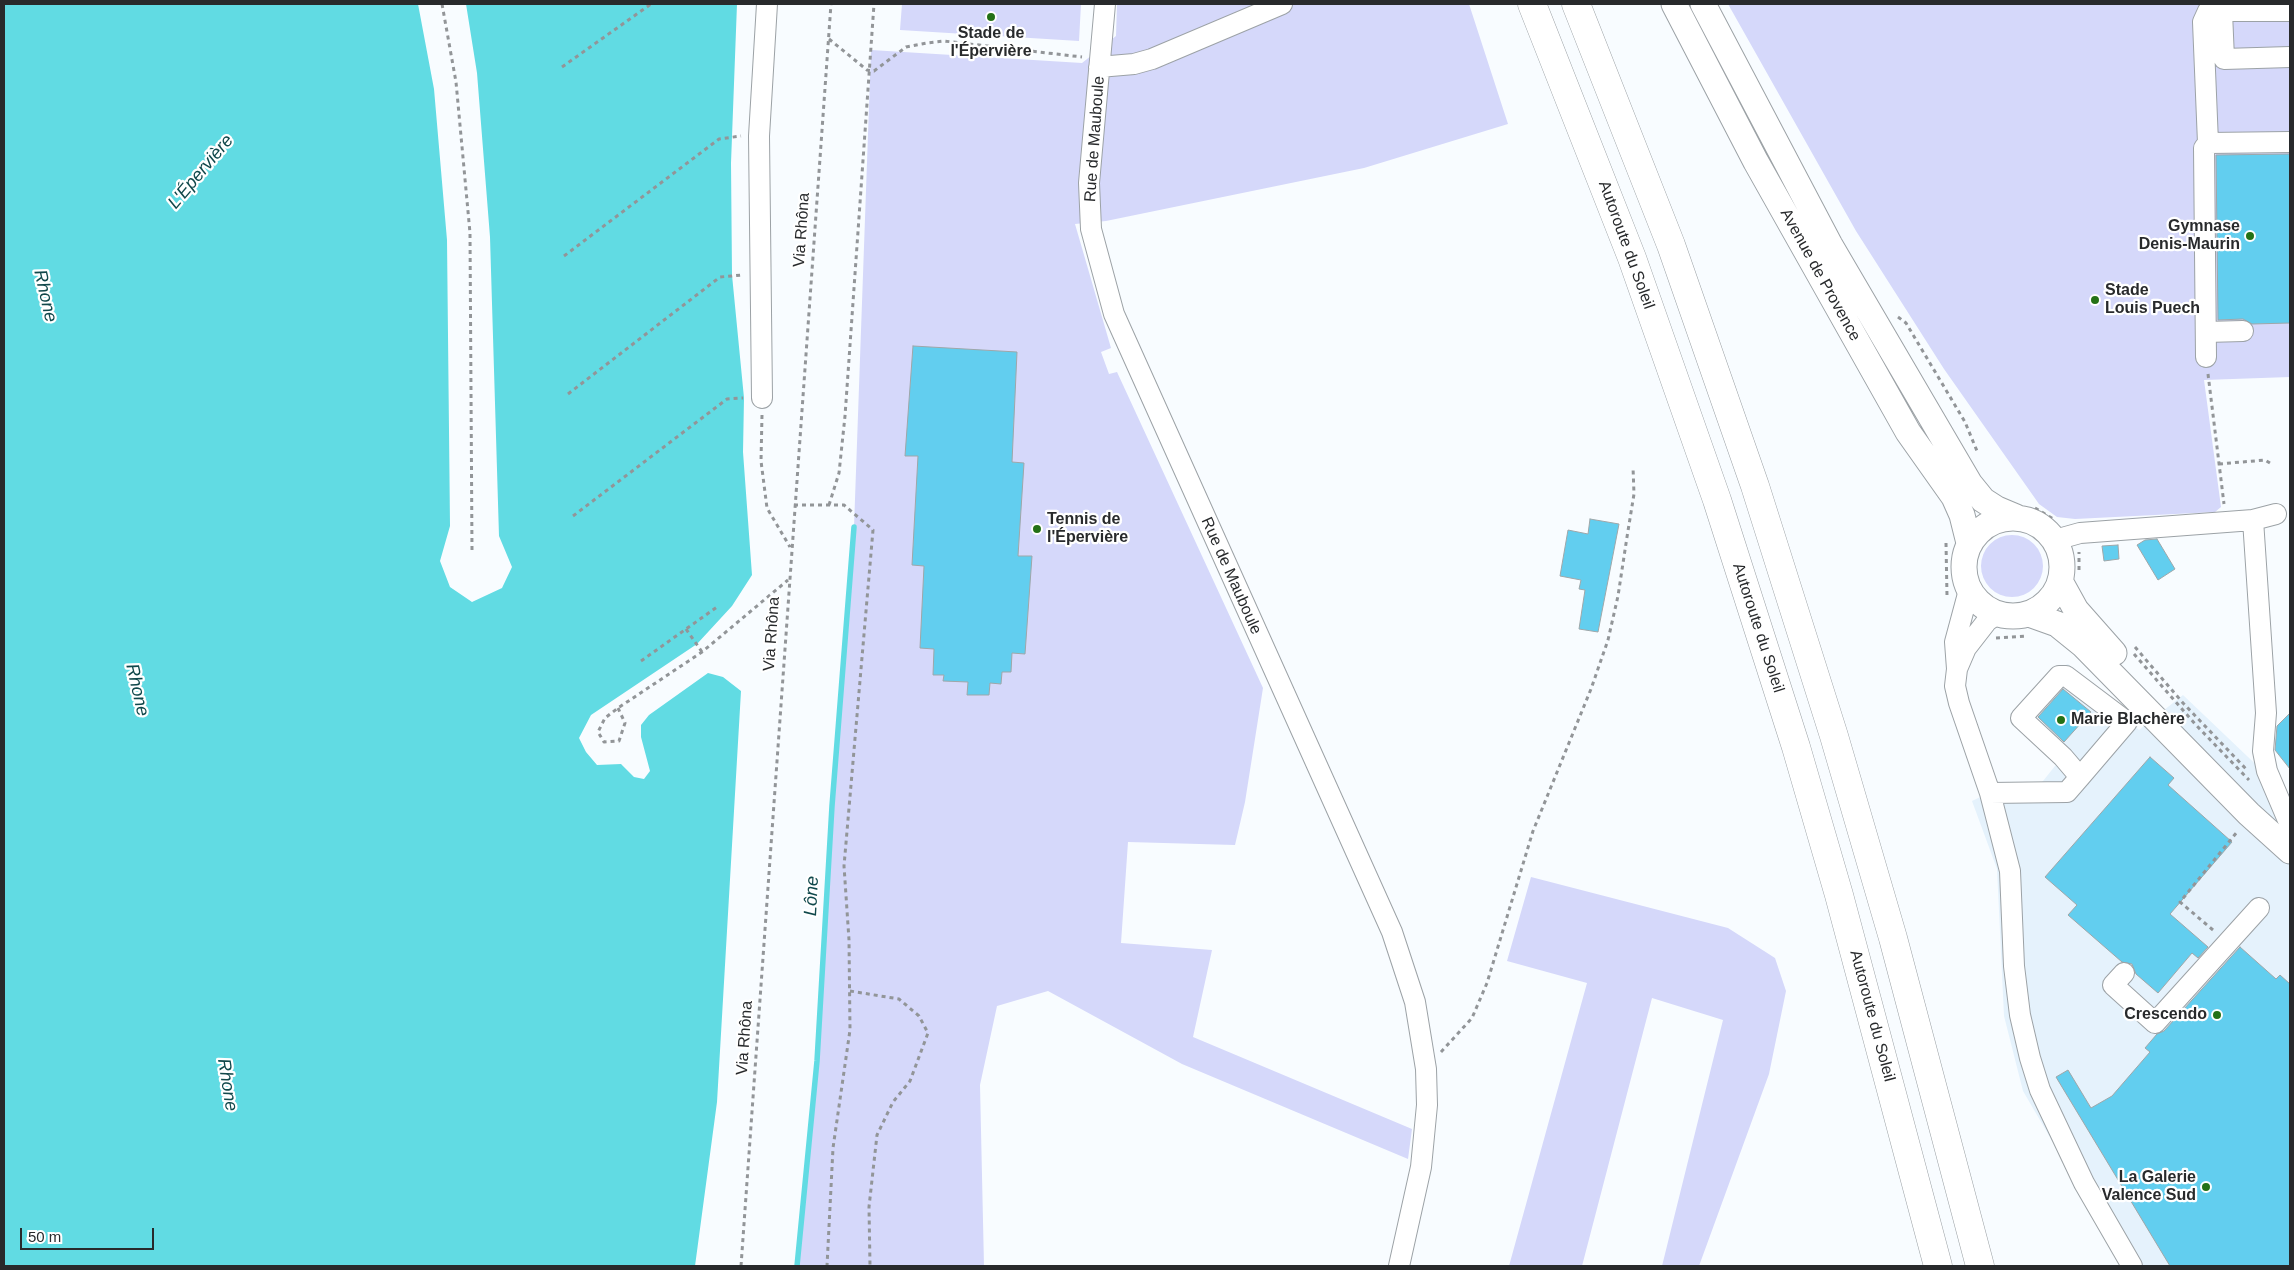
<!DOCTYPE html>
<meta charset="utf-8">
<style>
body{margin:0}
#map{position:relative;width:2294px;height:1270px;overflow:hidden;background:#f8fcff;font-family:Helvetica,sans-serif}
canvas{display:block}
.frame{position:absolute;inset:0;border:5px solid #282a2c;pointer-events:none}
.scale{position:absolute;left:20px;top:1228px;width:134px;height:22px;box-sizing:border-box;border:2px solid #282a2c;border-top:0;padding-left:6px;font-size:15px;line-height:18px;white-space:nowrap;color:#282a2c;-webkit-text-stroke:4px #fff;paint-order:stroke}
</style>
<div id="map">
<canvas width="2294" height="1270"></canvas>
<div class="frame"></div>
<div class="scale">50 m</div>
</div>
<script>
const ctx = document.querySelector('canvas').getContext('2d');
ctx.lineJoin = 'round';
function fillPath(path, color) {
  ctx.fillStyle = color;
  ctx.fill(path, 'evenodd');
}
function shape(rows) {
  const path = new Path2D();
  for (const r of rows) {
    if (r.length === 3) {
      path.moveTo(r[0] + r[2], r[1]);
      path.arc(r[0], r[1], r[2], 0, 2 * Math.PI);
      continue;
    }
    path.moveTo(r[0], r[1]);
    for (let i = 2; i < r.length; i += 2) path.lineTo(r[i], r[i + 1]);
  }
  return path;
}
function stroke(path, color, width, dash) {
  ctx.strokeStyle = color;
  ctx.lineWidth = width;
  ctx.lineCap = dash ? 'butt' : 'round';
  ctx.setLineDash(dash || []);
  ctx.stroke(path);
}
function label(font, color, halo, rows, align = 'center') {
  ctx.font = font + ' Helvetica,sans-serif';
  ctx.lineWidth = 4.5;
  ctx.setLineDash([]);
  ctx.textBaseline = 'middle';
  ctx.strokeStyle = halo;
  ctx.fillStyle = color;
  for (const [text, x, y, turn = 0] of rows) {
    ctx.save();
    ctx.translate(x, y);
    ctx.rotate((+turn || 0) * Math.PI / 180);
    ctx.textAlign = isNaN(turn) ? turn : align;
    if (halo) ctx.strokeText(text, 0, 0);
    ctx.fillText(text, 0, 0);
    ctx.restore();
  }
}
fillPath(shape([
 [2068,664,2139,730,2183,695,2290,797,2290,1266,2125,1266,2023,1091,2004,1016,1997,869,1972,801,2001,787,2039,786,2059,761,2012,719,2056,669]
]), '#e5f2fc');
fillPath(shape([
 [902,4,1081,4,1079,41,900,30],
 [1117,4,1469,4,1508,124,1364,168,1106,221,1075,224,1111,348,1101,352,1109,374,1117,372,1263,688,1245,802,1235,845,1128,842,1121,943,1212,950,1193,1037,1412,1129,1408,1159,1182,1064,1048,991,997,1006,980,1085,984,1266,797,1266,817,1061,832,806,854,527,871,50,1082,63,1116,36],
 [1728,4,2290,4,2290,377,2204,380,2221,507,2215,512,2075,519,2057,517,2039,504,1944,369,1856,231],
 [2012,566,31],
 [1531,877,1728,928,1775,958,1786,991,1769,1074,1699,1266,1662,1266,1723,1020,1652,998,1582,1266,1509,1266,1587,983,1507,961]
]), '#d5d8fa');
fillPath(shape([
 [4,4,418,4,434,89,447,240,450,526,440,561,450,587,472,602,502,588,512,567,499,536,490,237,477,73,466,4,737,4,731,163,732,275,744,398,743,452,752,575,732,606,697,644,591,715,579,738,586,752,597,765,621,764,634,777,644,779,650,771,641,737,641,725,649,715,708,673,723,677,741,691,717,1102,695,1266,4,1266]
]), '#61dbe3');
stroke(shape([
 [797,1266,817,1061,832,806,854,527]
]), '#61dbe3', 5.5);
const building = shape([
 [2290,154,2290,323,2252,324,2243,319,2218,320,2216,155,2290,154],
 [913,346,1017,352,1012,462,1024,463,1018,556,1032,556,1025,654,1012,653,1011,672,1002,672,1001,684,990,683,989,695,967,695,968,682,943,681,944,675,933,675,934,649,920,648,924,566,912,565,918,456,905,456,913,346],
 [1590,519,1619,524,1598,632,1579,629,1585,590,1579,589,1581,580,1560,576,1568,530,1588,534,1590,519],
 [2157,539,2175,569,2158,580,2137,545,2145,540,2157,539],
 [2118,545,2119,559,2104,561,2102,546,2118,545],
 [2063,689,2091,712,2064,742,2038,717,2063,689],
 [2290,713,2290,769,2275,750,2277,726,2290,713],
 [2150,757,2174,778,2168,785,2232,842,2170,914,2208,947,2198,958,2192,953,2158,993,2136,974,2132,964,2122,962,2068,915,2077,905,2045,877,2150,757],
 [2240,947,2276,979,2280,975,2290,984,2290,1266,2170,1266,2056,1077,2068,1070,2091,1108,2112,1096,2150,1052,2145,1048,2157,1034,2164,1031,2240,947]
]);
fillPath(building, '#62ceef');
stroke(building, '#9fa7a9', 1);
const minor = shape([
 [1105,4,1089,183,1091,229,1114,314,1392,932,1415,1002,1426,1069,1427,1105,1421,1167,1399,1266],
 [2208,11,2203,22,2208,143,2290,142],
 [2210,11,2290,11],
 [2222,12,2224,59,2290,57],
 [1099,67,1134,64,1152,59,1282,4],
 [2206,332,2243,331],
 [2206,357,2204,148,2208,143],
 [762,398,759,136,767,4],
 [2253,520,2266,713,2263,751,2267,771,2290,825],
 [2055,540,2080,533,2253,520,2276,514],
 [1969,590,1955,642,1957,669,1955,686,1959,703,1990,793,2010,871,2014,966,2020,1015,2030,1058,2040,1090,2084,1183,2132,1266],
 [1957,669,1966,648,1987,621,1997,614],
 [1990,793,2067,792,2080,777,2127,722,2066,676,2059,676,2021,718,2063,757,2080,777],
 [2124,973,2113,985,2155,1023,2259,908]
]);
const major = shape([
 [1674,4,1756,162,1908,432,1954,497,1962,515,1969,543],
 [1703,4,1830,245,1970,484,1983,500,1997,509,2016,517],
 [2013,567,49],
 [2060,581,2076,610,2114,653],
 [2029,614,2057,624,2083,645,2249,814,2290,851]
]);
const highway = shape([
 [1532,4,1632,258,1717,500,1796,747,1839,895,1938,1266],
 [1576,4,1671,245,1755,486,1834,736,1893,938,1980,1266]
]);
stroke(minor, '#9ca2a6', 22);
stroke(major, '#9ca2a6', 27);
stroke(highway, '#9ca2a6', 29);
stroke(shape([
 [442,4,456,82,470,233,472,550],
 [829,39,867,70,874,71,906,47,927,43,944,41,1082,57],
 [562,67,651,4],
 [564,256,719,139,741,136],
 [1898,317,1906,323,1965,422,1977,451],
 [2208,374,2224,504],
 [568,394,720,277,742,275],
 [762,415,761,461,767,508,790,547],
 [2219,464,2265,460,2273,465],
 [794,505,844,505,873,530,844,866,849,940,850,1030,833,1148,827,1266],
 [829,505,839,473,845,416,874,4],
 [2035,508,2055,520],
 [573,516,727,399,743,398],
 [1946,543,1947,596],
 [2079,570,2079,552],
 [686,629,702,652],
 [1996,638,2027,636],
 [2135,647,2183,703,2248,771],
 [2134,654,2195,724,2249,780],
 [641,661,717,607],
 [618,708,625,723,619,741,604,742,598,732,605,718,618,708,702,652,788,580],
 [2213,930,2180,902,2237,832],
 [850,991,899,999,919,1016,928,1033,910,1081,893,1102,877,1135,869,1207,870,1266],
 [1441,1052,1472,1018,1487,983,1533,831,1591,689,1608,640,1618,596,1627,537,1634,494,1633,467],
 [741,1266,831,4]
]), '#929598', 3, [4, 4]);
stroke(minor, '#fff', 20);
stroke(major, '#fff', 25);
stroke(highway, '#fff', 28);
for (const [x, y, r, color] of [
 [991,17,5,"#247116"],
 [2250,236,5,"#247116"],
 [2095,300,5,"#247116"],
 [1037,529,5,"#247116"],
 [2061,720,5,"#247116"],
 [2217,1015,5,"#247116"],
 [2206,1187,5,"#247116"]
]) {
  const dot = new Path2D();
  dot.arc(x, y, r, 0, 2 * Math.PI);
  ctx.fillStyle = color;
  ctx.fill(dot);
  stroke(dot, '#fff', 2);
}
label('bold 16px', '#282a2c', '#fff', [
 ["Stade de",991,34,"center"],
 ["l'Épervière",991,52,"center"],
 ["Gymnase",2240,227],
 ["Denis-Maurin",2240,245],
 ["Stade",2105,291,"left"],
 ["Louis Puech",2105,309,"left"],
 ["Tennis de",1047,520,"left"],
 ["l'Épervière",1047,538,"left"],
 ["Marie Blachère",2071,720,"left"],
 ["Crescendo",2207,1015],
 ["La Galerie",2196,1178],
 ["Valence Sud",2196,1196]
], 'right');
label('16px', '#282a2c', '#fff', [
 ["Rue de Mauboule",1095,139,-86],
 ["Via Rhôna",802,230,-86],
 ["Autoroute du Soleil",1626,245,70],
 ["Avenue de Provence",1820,275,61],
 ["Rue de Mauboule",1231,576,66],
 ["Autoroute du Soleil",1758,628,72],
 ["Via Rhôna",772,634,-86],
 ["Autoroute du Soleil",1872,1016,75],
 ["Via Rhôna",745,1038,-86]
]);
label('italic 18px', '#10484b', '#fff', [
 ["L'Épervière",201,172,-50],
 ["Rhone",45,296,77],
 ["Rhone",137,690,77],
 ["Lône",812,896,-87],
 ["Rhone",227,1085,81]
]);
</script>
